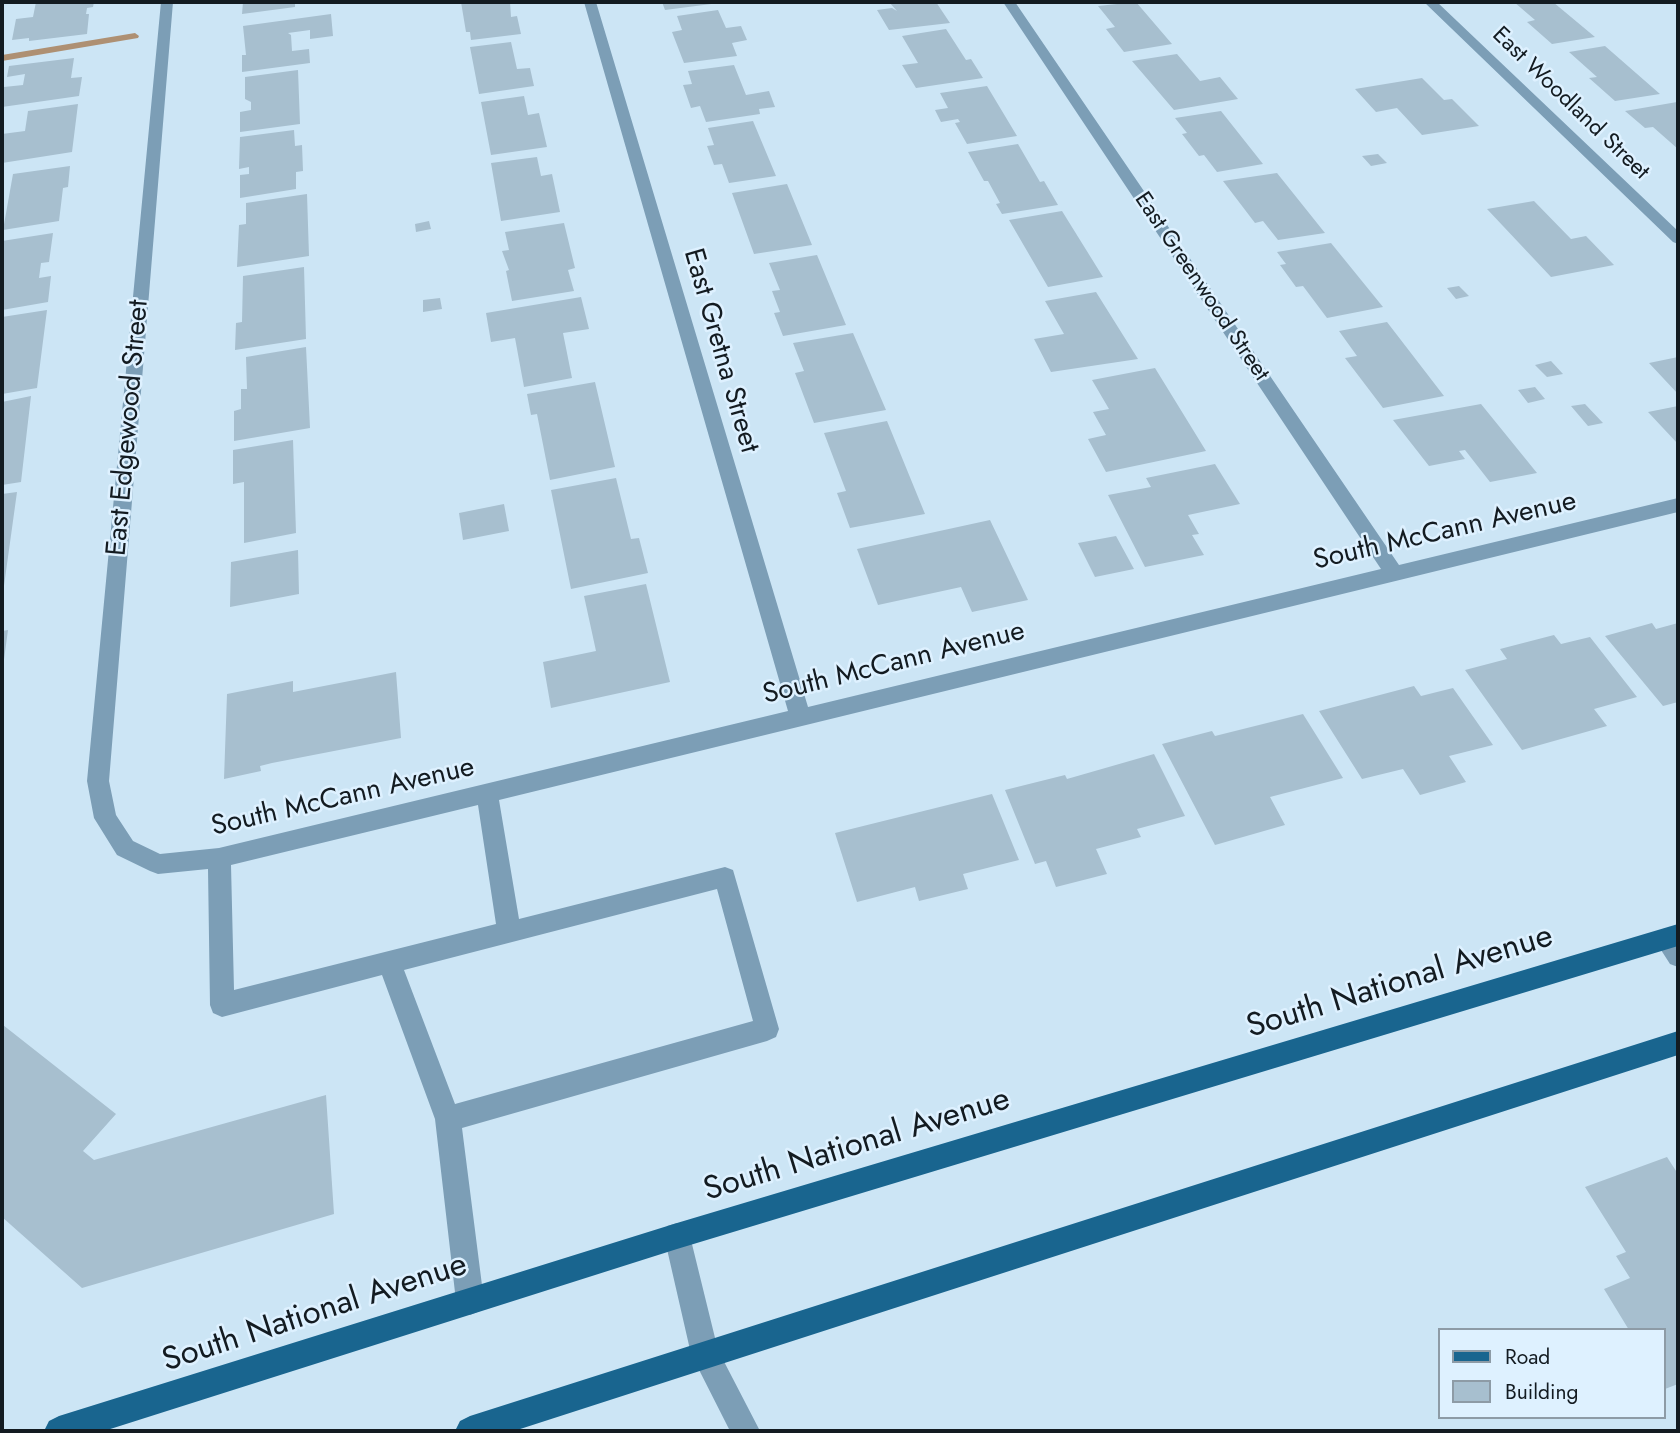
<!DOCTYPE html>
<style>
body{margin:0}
#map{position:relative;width:1680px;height:1433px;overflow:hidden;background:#cce5f5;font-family:Jost,sans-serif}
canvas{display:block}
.frame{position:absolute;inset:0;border:4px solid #131b21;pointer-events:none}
.legend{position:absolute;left:1438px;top:1328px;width:228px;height:91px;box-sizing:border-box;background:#def1ff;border:2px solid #8d9ba6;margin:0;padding:9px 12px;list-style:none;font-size:21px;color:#131b21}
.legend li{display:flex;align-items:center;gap:14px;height:35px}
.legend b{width:35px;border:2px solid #8d9ba6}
</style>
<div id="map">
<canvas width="1680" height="1433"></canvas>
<div class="frame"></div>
<ul class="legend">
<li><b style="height:9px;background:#19658f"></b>Road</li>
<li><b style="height:19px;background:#a7bfcf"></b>Building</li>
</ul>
</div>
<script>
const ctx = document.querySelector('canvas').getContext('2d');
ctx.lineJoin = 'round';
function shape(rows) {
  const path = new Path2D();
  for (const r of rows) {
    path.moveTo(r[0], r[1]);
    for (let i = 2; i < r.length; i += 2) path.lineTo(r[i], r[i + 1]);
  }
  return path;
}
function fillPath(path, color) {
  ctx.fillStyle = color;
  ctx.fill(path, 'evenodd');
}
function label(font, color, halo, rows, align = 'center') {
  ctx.font = font + ' Jost,sans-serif';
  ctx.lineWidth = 5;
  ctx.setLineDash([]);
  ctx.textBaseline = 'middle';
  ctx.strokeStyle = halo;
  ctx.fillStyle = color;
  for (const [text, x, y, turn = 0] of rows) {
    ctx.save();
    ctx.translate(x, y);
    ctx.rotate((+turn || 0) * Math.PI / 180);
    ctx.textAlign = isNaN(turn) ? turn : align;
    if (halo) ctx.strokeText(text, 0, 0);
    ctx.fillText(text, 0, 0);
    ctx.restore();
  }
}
fillPath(shape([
 [135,33,139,36,138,38,2,61,2,55,135,33]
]), '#ae9073');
fillPath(shape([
 [36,2,94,2,93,7,87,8,86,14,89,14,87,34,29,41,29,38,12,40,16,19,33,17],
 [243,2,295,2,295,7,242,14],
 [461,2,510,2,511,17,517,16,521,34,471,40,470,32,466,32],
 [662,2,718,2,719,3,665,10],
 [889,2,936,2,950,23,889,30,877,10,892,8,897,11],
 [1136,2,1172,44,1124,52,1106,29,1115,27,1098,6],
 [1514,2,1553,2,1595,37,1552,44,1527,22,1535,20],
 [718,10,726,28,741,26,747,40,732,43,737,56,684,63,672,32,682,30,677,16],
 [331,14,333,36,310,39,310,30,288,33,291,35,292,51,309,49,310,63,242,72,242,55,246,55,243,26],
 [946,29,966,60,971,59,983,78,916,88,902,65,918,63,902,36],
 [511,42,517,69,530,68,534,86,479,94,470,47],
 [1605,46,1660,94,1615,101,1589,78,1597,77,1569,52],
 [1177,54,1200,81,1220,77,1238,99,1174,110,1132,61],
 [74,58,71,78,82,77,79,96,2,107,4,87,23,85,25,74,7,77,9,66],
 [734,65,746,95,769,91,775,107,759,109,760,114,706,122,700,106,691,108,683,85,692,84,688,71],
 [298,70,300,124,240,132,240,112,251,110,251,102,245,99,245,77],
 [1422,78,1444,100,1452,99,1479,126,1422,135,1397,108,1376,112,1355,89],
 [987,86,1017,136,967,144,955,123,960,122,958,119,941,122,935,110,948,108,940,93],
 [524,96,528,115,539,113,547,147,491,155,481,102],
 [1677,102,1678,149,1653,127,1645,128,1625,111],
 [78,104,72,152,2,163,2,134,25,131,28,111],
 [1221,111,1263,164,1217,172,1204,155,1199,156,1182,134,1187,133,1175,118],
 [753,121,776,176,729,183,722,164,714,165,707,146,714,145,708,128],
 [294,130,295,146,302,145,303,171,296,172,296,189,240,198,240,175,249,174,249,167,239,169,240,137],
 [1018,144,1040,182,1044,181,1058,205,1002,214,996,204,1000,203,988,181,984,181,968,152],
 [1378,154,1387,163,1371,166,1362,156],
 [537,157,541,176,552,174,560,212,501,221,491,163],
 [70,166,68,187,63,188,59,221,3,230,13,174],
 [1277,173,1325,233,1278,240,1263,221,1255,223,1223,181],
 [787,184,812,245,754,254,732,193],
 [307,194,309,256,237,267,239,225,246,224,246,203],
 [1534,201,1571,239,1586,236,1614,265,1551,277,1487,209],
 [1062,211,1103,277,1048,287,1009,220],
 [429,221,431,229,416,232,415,224],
 [564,223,575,268,568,270,574,291,512,301,506,271,509,270,502,251,509,250,505,232],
 [53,233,49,262,41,263,39,278,51,276,48,302,2,310,2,241],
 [1331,243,1383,307,1327,318,1303,286,1296,287,1280,265,1286,264,1277,252],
 [817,255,846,325,783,336,774,313,780,312,772,291,780,290,769,263],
 [304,267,306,339,235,350,236,323,242,322,243,276],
 [1459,286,1469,296,1456,299,1447,288],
 [1096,292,1138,359,1051,372,1034,339,1064,334,1045,301],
 [581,297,589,329,563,333,572,378,524,387,515,338,491,342,486,313],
 [440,298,442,309,423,312,423,300],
 [47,310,37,388,2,394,2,317],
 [1387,322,1444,396,1383,408,1345,358,1357,356,1339,331],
 [853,333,886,410,814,423,795,373,804,371,793,343],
 [306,347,310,428,234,441,234,411,241,409,241,389,247,389,246,357],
 [1678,357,1678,394,1649,363],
 [1551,361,1563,374,1547,377,1535,365],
 [1155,368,1206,451,1106,472,1088,439,1106,435,1093,412,1109,409,1092,380],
 [595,382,615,467,550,480,537,414,531,415,527,394],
 [1535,387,1545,399,1528,403,1518,390],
 [31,396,21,482,2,485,2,402],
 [1481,404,1537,473,1490,482,1465,450,1459,451,1465,459,1429,466,1393,420],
 [1585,404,1603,423,1588,426,1571,406],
 [1678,406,1678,444,1648,412],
 [887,421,925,514,850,528,837,493,846,491,824,433],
 [293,440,296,533,244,543,244,482,233,484,233,450],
 [1215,464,1240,504,1188,515,1199,534,1192,535,1204,555,1145,567,1108,495,1151,487,1146,478],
 [616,478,631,539,639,538,648,573,571,589,551,490],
 [17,492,3,593,2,593,2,494],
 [504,504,509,531,463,540,459,513],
 [990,520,1028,600,972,612,961,587,878,605,857,549],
 [1116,536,1134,569,1095,577,1078,543],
 [298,550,299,594,230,607,231,562],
 [646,584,670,682,551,708,543,662,596,651,584,596],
 [1652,623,1656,629,1678,623,1678,702,1663,706,1605,636],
 [8,630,3,667,2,667,2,631],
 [1554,635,1561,644,1590,637,1637,697,1594,709,1607,726,1522,750,1465,670,1507,659,1500,649],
 [396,672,401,738,272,763,260,766,261,771,224,779,227,694,293,681,293,692],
 [1414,686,1421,696,1453,688,1493,745,1449,756,1466,782,1420,795,1403,769,1362,779,1319,711],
 [1303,714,1343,778,1270,797,1285,825,1215,845,1162,744,1212,731,1215,736],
 [1154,754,1185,816,1137,829,1141,837,1096,849,1107,874,1056,887,1046,861,1035,864,1005,790,1065,775,1067,779],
 [992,794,1019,860,963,874,968,889,919,901,915,887,857,902,835,833],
 [3,1025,116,1114,83,1151,94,1160,326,1095,334,1214,82,1288,2,1217],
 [1667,1157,1678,1174,1678,1384,1665,1389,1664,1330,1629,1330,1604,1289,1630,1278,1616,1256,1626,1252,1585,1187]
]), '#a7bfcf');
fillPath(shape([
 [161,2,173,2,109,781,116,815,133,841,160,854,219,848,788,711,584,2,596,2,808,707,1381,569,1003,2,1015,2,1399,565,1678,498,1678,512,499,800,519,919,725,867,733,870,779,1029,776,1037,767,1041,462,1128,484,1301,480,1311,470,1315,460,1311,456,1301,435,1119,382,975,222,1017,213,1013,210,1005,208,869,158,874,150,871,117,855,94,818,87,781,161,2],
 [478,805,496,924,234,990,231,865,478,805],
 [717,889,753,1021,455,1104,404,970,717,889],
 [1424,2,1437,2,1678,231,1678,244,1673,242,1424,2],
 [1666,928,1678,937,1678,967,1670,964,1654,939,1658,931,1666,928],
 [677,1223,687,1226,690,1236,718,1350,760,1431,730,1431,691,1354,664,1236,667,1226,677,1223]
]), '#7c9eb6');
fillPath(shape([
 [1678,924,1678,946,677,1249,104,1431,44,1431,49,1421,59,1416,677,1223,1678,924],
 [1678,1031,1678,1055,514,1431,455,1431,460,1421,470,1416,1678,1031]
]), '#19658f');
label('23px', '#131b21', '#def1ff', [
 ["East Woodland Street",1570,104,44],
 ["East Greenwood Street",1201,287,56]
]);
label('28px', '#131b21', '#def1ff', [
 ["East Gretna Street",720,351,74],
 ["East Edgewood Street",129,428,-85],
 ["South McCann Avenue",1445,532,-13],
 ["South McCann Avenue",894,664,-14],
 ["South McCann Avenue",343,798,-13]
]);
label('33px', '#131b21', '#def1ff', [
 ["South National Avenue",1400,983,-17],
 ["South National Avenue",857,1146,-17],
 ["South National Avenue",315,1314,-18]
]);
</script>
